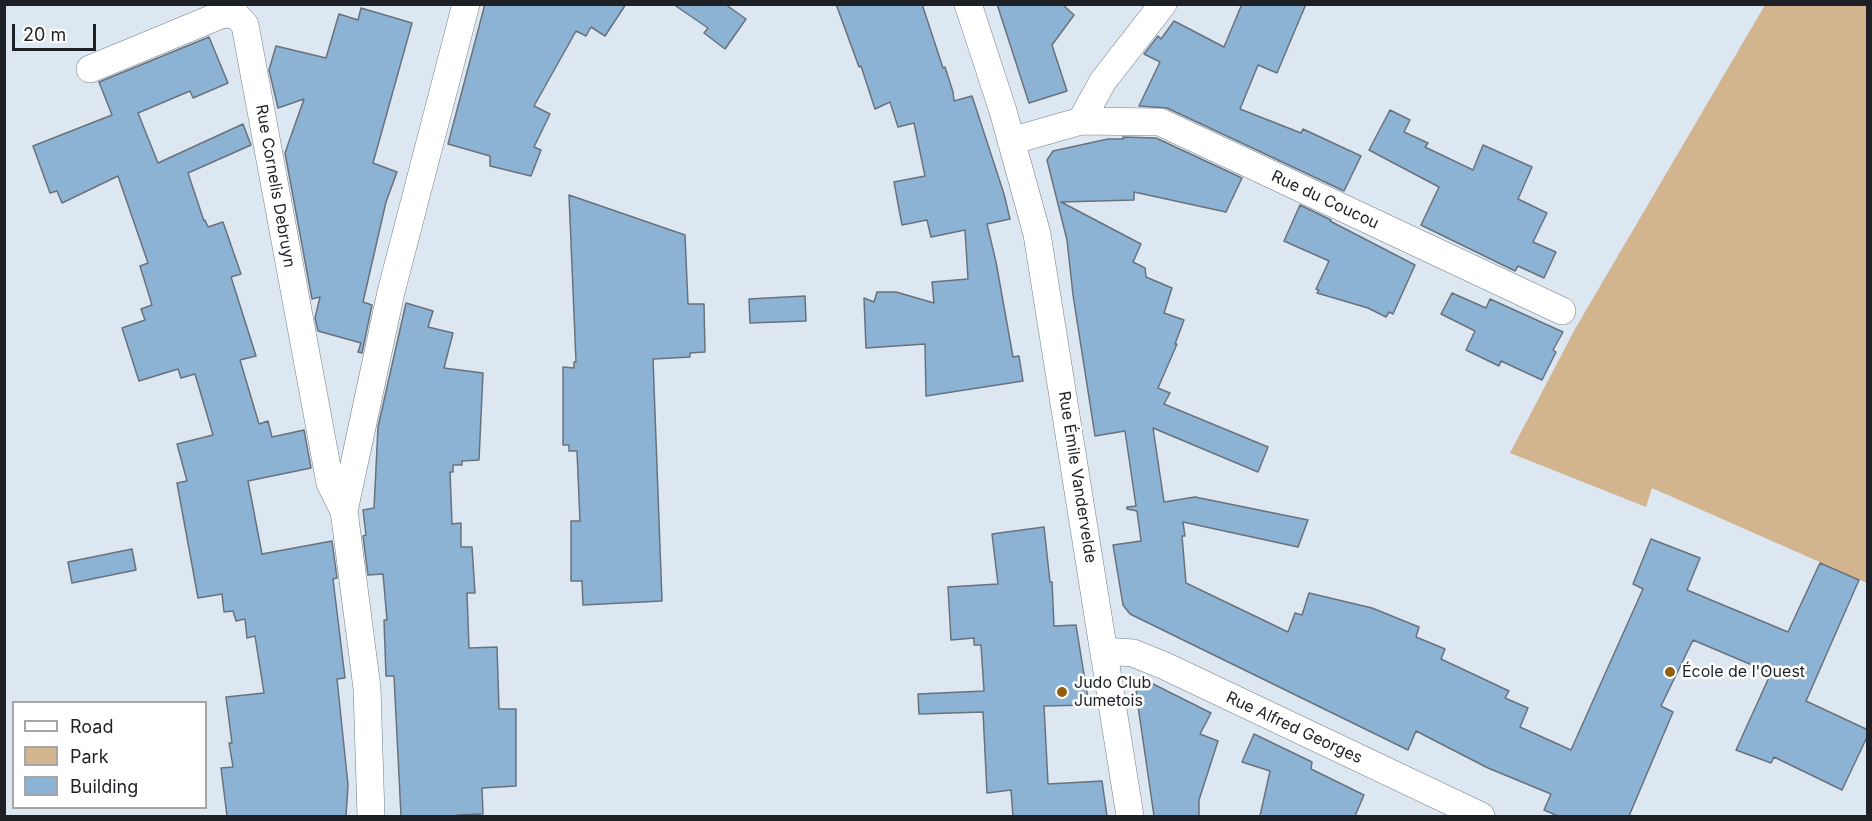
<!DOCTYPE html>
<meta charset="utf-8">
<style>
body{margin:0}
#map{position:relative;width:1872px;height:821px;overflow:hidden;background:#dce7f2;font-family:Inter,sans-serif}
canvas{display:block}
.frame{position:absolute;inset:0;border:6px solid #1d2125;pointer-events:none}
.legend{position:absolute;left:12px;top:701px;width:195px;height:108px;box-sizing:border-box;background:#fff;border:2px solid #a5a6a8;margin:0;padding:8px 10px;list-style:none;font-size:18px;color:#1d2125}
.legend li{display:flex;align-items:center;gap:12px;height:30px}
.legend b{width:30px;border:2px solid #a5a6a8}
.scale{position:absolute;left:12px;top:24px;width:84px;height:27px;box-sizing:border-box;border:3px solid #1d2125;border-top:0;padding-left:8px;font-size:18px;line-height:21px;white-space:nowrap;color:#1d2125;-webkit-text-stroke:4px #fff;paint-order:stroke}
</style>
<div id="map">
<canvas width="1872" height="821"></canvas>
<div class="frame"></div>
<ul class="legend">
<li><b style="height:8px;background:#fff"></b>Road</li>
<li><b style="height:16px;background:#d2b48f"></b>Park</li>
<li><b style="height:16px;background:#8cb2d4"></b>Building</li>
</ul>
<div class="scale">20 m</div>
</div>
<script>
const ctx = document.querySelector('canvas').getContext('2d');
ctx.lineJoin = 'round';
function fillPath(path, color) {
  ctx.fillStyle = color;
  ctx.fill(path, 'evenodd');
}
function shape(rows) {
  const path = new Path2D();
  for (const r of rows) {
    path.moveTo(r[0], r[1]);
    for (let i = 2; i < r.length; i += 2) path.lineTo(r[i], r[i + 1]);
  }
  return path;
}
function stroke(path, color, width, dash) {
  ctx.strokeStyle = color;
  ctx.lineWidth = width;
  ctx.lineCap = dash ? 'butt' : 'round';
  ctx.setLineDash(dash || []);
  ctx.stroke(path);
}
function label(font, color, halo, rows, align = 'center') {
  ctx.font = font + ' Inter,sans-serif';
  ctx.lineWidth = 5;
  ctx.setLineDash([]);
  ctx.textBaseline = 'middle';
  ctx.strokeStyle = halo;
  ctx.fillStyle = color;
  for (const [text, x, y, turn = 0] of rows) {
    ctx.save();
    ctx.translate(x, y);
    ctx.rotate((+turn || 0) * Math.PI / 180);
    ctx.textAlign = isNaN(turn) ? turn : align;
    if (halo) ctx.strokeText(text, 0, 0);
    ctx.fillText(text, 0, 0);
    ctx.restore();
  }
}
fillPath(shape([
 [1765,5,1867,5,1867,583,1652,488,1646,507,1510,453,1575,329]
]), '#d2b48f');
const building = shape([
 [485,4,626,4,605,36,591,27,586,36,576,31,534,106,550,114,534,147,541,150,531,176,490,166,490,156,448,144,485,4],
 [673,4,725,4,746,19,725,49,704,33,708,28,673,4],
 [836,4,922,4,943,68,945,67,953,92,954,101,972,96,1004,194,1010,219,987,224,996,262,1013,357,1019,356,1023,381,926,396,925,344,866,348,864,298,874,302,877,292,896,292,934,303,932,282,968,279,965,230,931,237,927,220,902,225,894,182,925,176,914,123,898,127,890,102,875,109,861,66,859,67,836,4],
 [997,4,1062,4,1074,15,1052,45,1067,91,1029,103,997,4],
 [1242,4,1306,4,1277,73,1258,65,1240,109,1301,133,1303,129,1361,156,1344,191,1167,108,1139,106,1160,62,1144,54,1158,36,1161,39,1174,21,1224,47,1242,4],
 [361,8,412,23,373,163,397,172,386,202,363,302,372,305,362,353,358,352,361,343,318,331,315,318,320,297,312,299,285,153,304,99,278,108,269,70,276,46,326,58,339,14,358,20,361,8],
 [209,37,228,83,193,98,190,91,138,113,158,163,243,124,251,145,188,173,204,221,205,220,208,227,223,222,241,274,231,277,256,356,240,360,259,424,268,421,272,437,304,430,311,468,248,481,262,554,332,541,337,578,333,579,345,678,337,679,348,785,346,816,227,816,221,768,233,767,229,743,232,743,226,697,264,693,255,636,247,638,245,619,236,621,233,611,224,612,222,594,198,598,177,483,187,481,177,444,213,435,195,374,181,378,178,369,139,381,122,328,145,320,141,309,152,305,140,266,148,263,118,176,62,203,57,191,50,193,33,146,112,115,99,82,209,37],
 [1390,110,1410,120,1404,132,1428,143,1425,147,1473,170,1483,145,1532,167,1518,199,1547,213,1533,242,1556,252,1544,278,1518,266,1515,271,1421,225,1439,187,1369,150,1390,110],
 [1123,137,1156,138,1242,178,1226,212,1134,192,1134,200,1061,202,1141,244,1133,262,1145,268,1146,277,1172,288,1164,313,1184,320,1175,344,1177,344,1158,388,1170,393,1164,404,1268,447,1258,472,1153,428,1164,502,1195,497,1308,520,1298,547,1183,522,1185,536,1182,536,1186,583,1288,632,1295,613,1302,615,1309,593,1372,608,1419,627,1416,637,1445,649,1441,659,1509,691,1505,698,1528,708,1520,727,1571,750,1643,589,1633,584,1651,539,1700,558,1687,590,1788,632,1820,563,1859,580,1806,701,1868,730,1868,735,1842,790,1774,757,1771,763,1736,750,1771,673,1693,640,1661,706,1673,712,1629,816,1558,816,1544,810,1551,794,1488,768,1416,731,1408,750,1130,614,1123,605,1113,545,1141,541,1137,511,1127,509,1127,507,1136,506,1125,431,1095,436,1073,295,1067,240,1047,160,1053,151,1108,139,1123,139,1123,137],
 [569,195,685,235,688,304,704,304,705,352,690,353,690,357,653,359,662,601,583,605,582,581,571,581,571,521,580,521,577,451,569,451,569,445,563,445,563,367,574,368,574,362,576,362,569,195],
 [1300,205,1331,220,1330,221,1415,265,1393,314,1389,312,1386,317,1368,308,1317,293,1319,290,1316,289,1329,261,1284,241,1300,205],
 [1452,293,1486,308,1490,299,1563,332,1553,350,1556,352,1542,380,1501,361,1499,366,1466,350,1475,331,1441,314,1452,293],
 [805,296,806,321,750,323,749,299,805,296],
 [406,303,433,311,428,327,453,333,444,368,483,373,479,460,462,461,462,465,453,465,453,472,450,472,452,524,461,523,461,547,472,547,475,593,467,593,469,648,497,647,499,709,516,709,516,786,482,788,483,814,457,815,457,816,401,816,394,676,386,676,384,620,387,620,383,574,368,575,363,536,366,535,363,510,374,508,378,427,406,303],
 [1044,527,1050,582,1052,582,1054,626,1076,625,1089,705,1044,706,1048,784,1102,781,1107,816,1013,816,1011,790,987,793,983,712,919,714,918,694,984,691,981,645,974,645,974,638,951,640,948,587,998,584,992,534,1044,527],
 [132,549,136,570,72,583,68,562,132,549],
 [1147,681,1211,713,1200,734,1218,741,1199,800,1199,816,1154,816,1136,692,1147,681],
 [1254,734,1312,762,1311,769,1364,795,1355,816,1260,816,1270,771,1242,762,1254,734]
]);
fillPath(building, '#8cb2d4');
stroke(building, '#69727c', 1.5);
const minor = shape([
 [968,4,1003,111,1037,234,1130,816],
 [90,69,223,14,236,15,245,25,330,483,344,511],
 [1081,121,1103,81,1163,4],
 [1011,141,1081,121,1160,122,1562,311],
 [1104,651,1133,653,1165,666,1481,816],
 [371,816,367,688,344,511,391,292,466,4]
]);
stroke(minor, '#747e88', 28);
stroke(minor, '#fff', 27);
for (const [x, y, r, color] of [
 [1670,672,6,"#915f0f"],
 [1062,692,6,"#915f0f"]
]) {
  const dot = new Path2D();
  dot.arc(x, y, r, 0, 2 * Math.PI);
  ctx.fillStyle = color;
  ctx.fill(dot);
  stroke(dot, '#fff', 2);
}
label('16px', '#1d2125', '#fff', [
 ["Rue Cornelis Debruyn",275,186,80],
 ["Rue du Coucou",1325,200,25],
 ["Rue Émile Vandervelde",1077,477,81],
 ["Rue Alfred Georges",1294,728,25]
]);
label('16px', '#1d2125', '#fff', [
 ["École de l'Ouest",1682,672],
 ["Judo Club",1074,683],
 ["Jumetois",1074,701]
], 'left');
</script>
